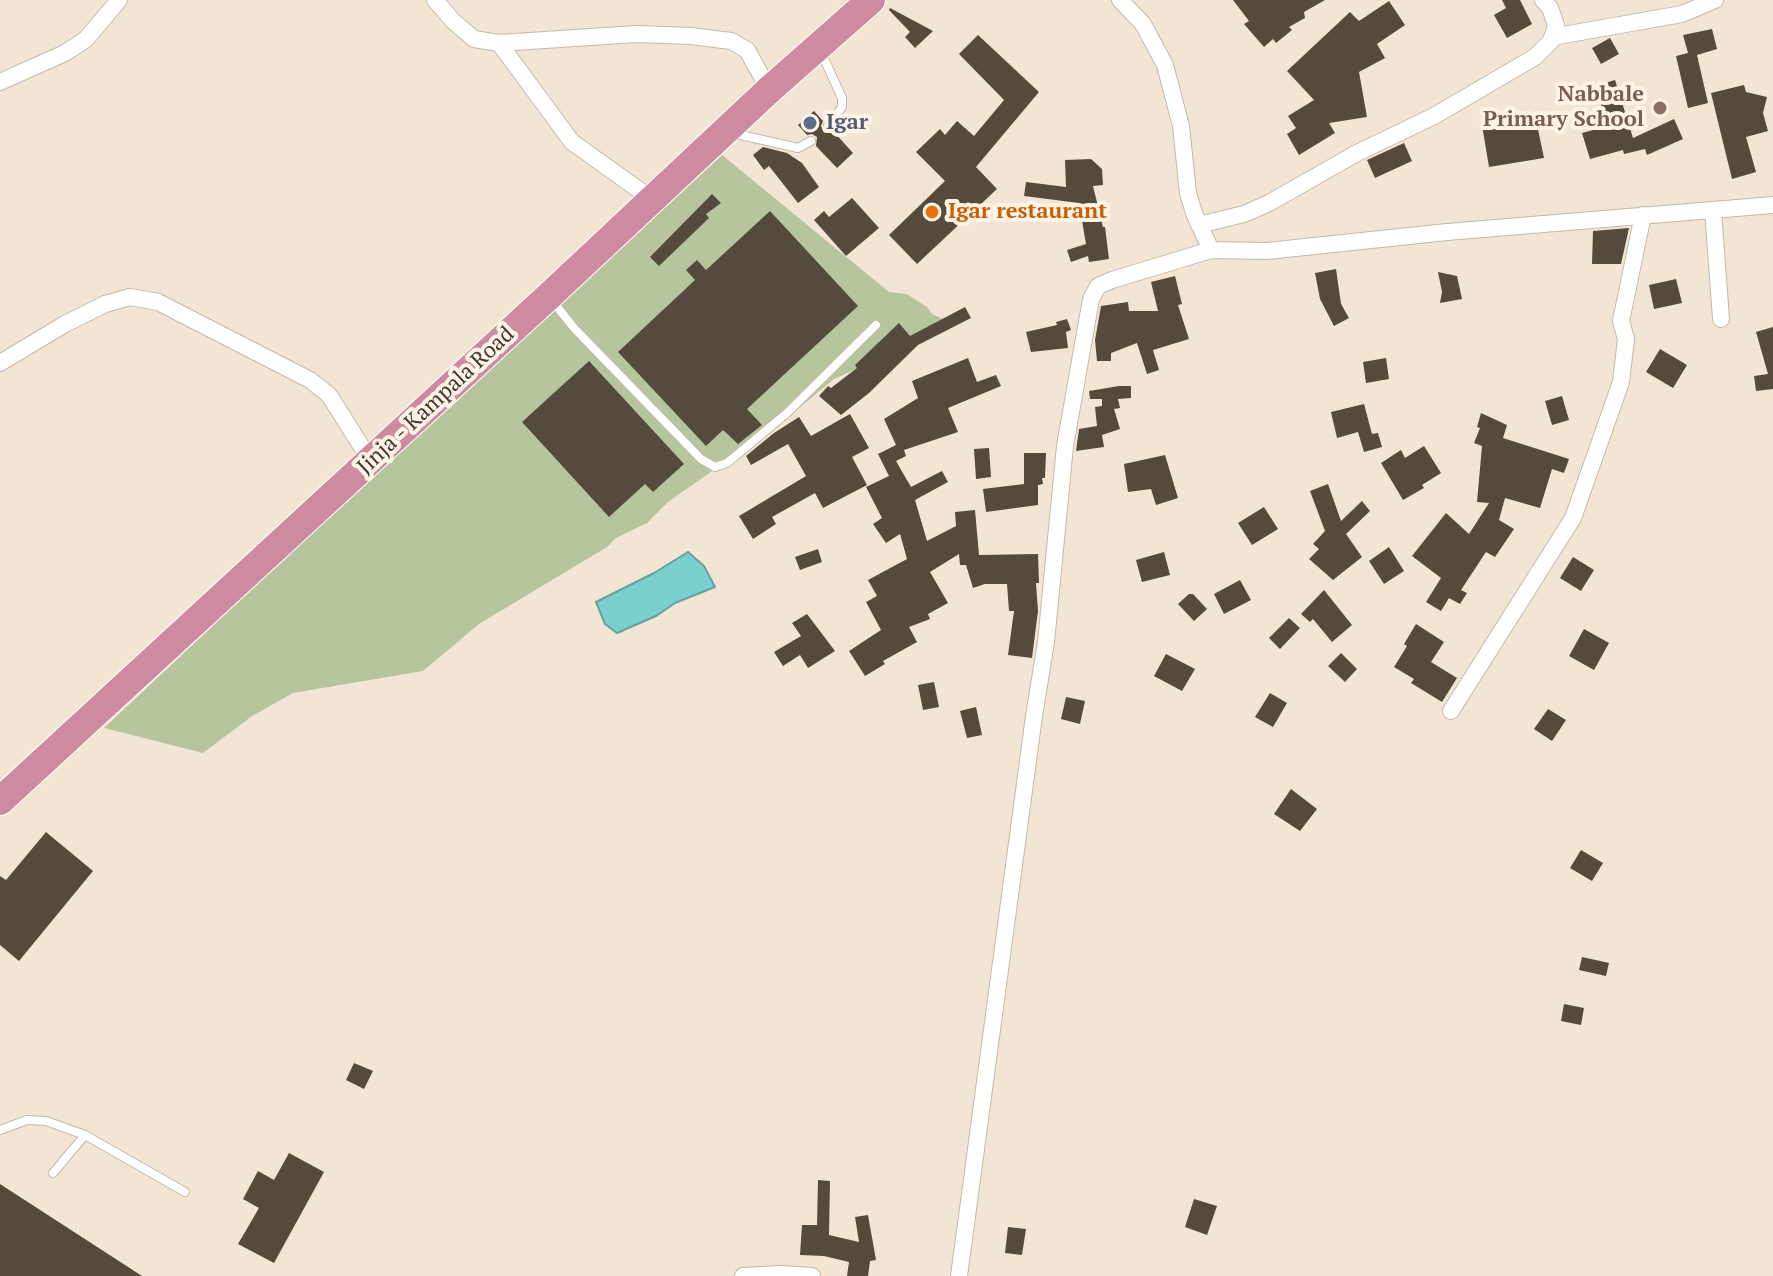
<!DOCTYPE html>
<style>
body{margin:0}
canvas{display:block;background:#f3e5d4}
</style>
<canvas width="1773" height="1276"></canvas>
<script>
const ctx = document.querySelector('canvas').getContext('2d');
ctx.lineJoin = 'round';
function fillPath(path, color) {
  ctx.fillStyle = color;
  ctx.fill(path, 'evenodd');
}
function shape(rows) {
  const path = new Path2D();
  for (const r of rows) {
    path.moveTo(r[0], r[1]);
    for (let i = 2; i < r.length; i += 2) path.lineTo(r[i], r[i + 1]);
  }
  return path;
}
function stroke(path, color, width, dash) {
  ctx.strokeStyle = color;
  ctx.lineWidth = width;
  ctx.lineCap = dash ? 'butt' : 'round';
  ctx.setLineDash(dash || []);
  ctx.stroke(path);
}
function label(font, color, halo, rows, align = 'center') {
  ctx.font = font + ' "PT Serif",serif';
  ctx.lineWidth = 8;
  ctx.setLineDash([]);
  ctx.textBaseline = 'middle';
  ctx.strokeStyle = halo;
  ctx.fillStyle = color;
  for (const [text, x, y, turn = 0] of rows) {
    ctx.save();
    ctx.translate(x, y);
    ctx.rotate((+turn || 0) * Math.PI / 180);
    ctx.textAlign = isNaN(turn) ? turn : align;
    if (halo) ctx.strokeText(text, 0, 0);
    ctx.fillText(text, 0, 0);
    ctx.restore();
  }
}
fillPath(shape([
 [722,155,889,292,907,294,927,307,932,314,956,325,834,379,782,422,668,502,647,523,616,538,607,547,479,624,423,671,293,693,252,716,203,753,104,728,337,509]
]), '#b6c59e');
const water = shape([
 [688,552,704,566,715,587,675,603,656,616,617,633,605,624,596,602,654,573,688,552]
]);
fillPath(water, '#7acfcf');
stroke(water, '#68a2a0', 2);
fillPath(shape([
 [1233,0,1325,0,1304,12,1305,18,1289,27,1292,30,1276,43,1273,39,1264,47,1244,24,1249,21],
 [1502,0,1520,0,1532,24,1507,38,1494,15,1506,8],
 [1389,1,1405,25,1377,44,1385,58,1359,72,1367,117,1329,123,1335,133,1299,155,1287,134,1296,128,1288,116,1314,100,1287,71,1350,12,1359,21],
 [890,8,933,31,915,48,905,37,910,32,889,10],
 [1712,29,1717,49,1697,55,1708,103,1688,108,1676,56,1688,53,1683,35],
 [978,35,1039,92,976,167,997,189,917,264,889,235,945,181,916,152,940,129,945,135,957,121,974,136,1004,100,959,54],
 [1610,38,1619,54,1601,64,1592,48],
 [1615,80,1633,138,1674,119,1683,139,1647,155,1645,149,1624,154,1623,150,1590,159,1582,133,1608,126,1595,86],
 [1744,85,1746,92,1767,97,1763,113,1768,131,1746,137,1756,172,1732,179,1711,93],
 [814,111,823,121,821,126,823,131,833,131,853,153,837,168,816,146,817,137,812,134,807,135,798,125],
 [1535,115,1544,158,1489,167,1482,125],
 [1404,143,1412,161,1375,178,1367,160],
 [763,147,787,153,802,163,819,187,798,203,769,166,764,170,753,155],
 [1091,159,1102,169,1103,185,1093,186,1103,227,1105,227,1109,259,1089,262,1088,256,1071,262,1067,250,1086,244,1079,203,1024,196,1026,182,1066,187,1065,160],
 [712,194,721,203,706,214,709,218,659,266,650,257],
 [852,198,879,228,846,256,814,220,824,211,829,217],
 [770,211,858,306,747,409,762,425,738,444,723,430,706,446,618,352,695,280,686,270,697,260,706,270],
 [1629,228,1621,264,1592,264,1593,231],
 [1336,269,1341,304,1349,318,1334,326,1320,299,1315,273],
 [1438,272,1457,276,1462,299,1440,303,1442,292],
 [1175,276,1182,304,1178,305,1189,339,1153,350,1159,370,1147,374,1137,343,1111,353,1111,361,1097,361,1095,340,1101,306,1128,302,1129,311,1158,311,1151,282],
 [1676,279,1682,303,1654,309,1649,285],
 [965,307,971,318,918,345,869,393,841,415,819,396,828,386,831,388,857,368,855,365,899,323,910,336],
 [1067,319,1071,330,1066,332,1068,348,1031,352,1026,332,1057,325,1056,322],
 [1773,327,1773,389,1756,391,1754,376,1768,374,1756,332],
 [1660,349,1687,365,1673,388,1646,372],
 [968,358,977,382,996,375,1001,386,948,408,958,432,904,450,906,456,896,461,911,487,942,471,948,482,915,500,927,541,956,526,955,512,975,510,979,555,1038,554,1039,583,1036,583,1038,611,1032,658,1008,655,1014,611,1009,611,1007,584,985,584,973,588,966,565,960,565,959,554,930,572,948,603,928,614,930,619,909,627,917,642,883,661,885,664,865,676,849,651,881,630,866,602,877,596,868,580,907,559,900,534,886,543,873,524,882,518,866,487,889,476,878,454,896,445,884,419,918,398,912,381],
 [1386,358,1389,379,1366,383,1363,362],
 [589,361,684,464,653,492,645,484,609,517,522,422],
 [1119,386,1131,386,1131,398,1118,399,1120,408,1114,409,1120,429,1102,435,1104,447,1076,451,1079,429,1097,426,1095,407,1102,406,1102,399,1090,399,1089,391],
 [1562,396,1569,420,1552,425,1545,401],
 [1364,404,1372,434,1378,433,1382,447,1364,452,1358,432,1337,438,1331,412],
 [1481,413,1507,425,1503,438,1569,459,1564,473,1552,469,1540,508,1505,498,1499,520,1514,529,1495,557,1486,552,1461,590,1467,593,1460,604,1449,598,1441,611,1426,602,1441,578,1412,556,1446,513,1469,534,1489,503,1477,502,1482,446,1474,443,1480,428,1477,427],
 [850,414,869,448,852,457,867,485,823,508,815,493,772,517,776,524,753,539,739,516,806,476,788,444,751,465,746,456,774,433,799,417,811,436],
 [1424,446,1441,473,1422,485,1424,488,1403,500,1381,463,1401,450,1405,458],
 [989,448,991,477,976,479,974,449],
 [1024,453,1046,453,1045,478,1042,478,1043,484,1038,485,1038,505,986,512,983,489,1024,484],
 [1165,455,1178,498,1156,505,1151,489,1128,492,1124,464],
 [1328,484,1341,521,1362,501,1370,511,1346,534,1362,557,1333,580,1309,559,1319,549,1313,544,1325,531,1310,491],
 [1264,507,1278,529,1252,545,1238,523],
 [1389,547,1404,571,1384,584,1369,561],
 [818,549,822,562,800,570,795,557],
 [1164,552,1170,575,1142,582,1136,560],
 [1573,557,1594,570,1581,591,1560,578],
 [1240,580,1251,600,1224,614,1214,594],
 [1324,590,1352,625,1332,642,1313,619,1310,622,1301,614],
 [1189,594,1193,594,1207,609,1194,621,1178,604],
 [807,614,835,651,808,668,800,655,783,666,774,652,801,636,792,623],
 [1289,618,1300,628,1280,649,1269,638],
 [1416,624,1444,642,1431,662,1457,678,1442,702,1411,683,1414,679,1394,667,1407,646,1404,644],
 [1584,629,1609,643,1594,670,1569,656],
 [1341,653,1357,669,1345,682,1328,666],
 [1166,654,1195,669,1182,691,1154,676],
 [934,682,939,707,923,710,918,685],
 [1270,693,1287,703,1273,727,1255,717],
 [1066,697,1085,701,1080,724,1061,719],
 [976,707,982,735,967,738,960,711],
 [1548,709,1566,720,1552,741,1534,729],
 [1291,789,1317,809,1300,831,1274,814],
 [46,832,93,871,19,961,0,945,0,876,6,880],
 [1581,850,1603,863,1592,881,1570,868],
 [1582,957,1609,963,1606,976,1579,970],
 [1564,1004,1584,1008,1581,1025,1561,1021],
 [354,1063,373,1071,364,1089,346,1080],
 [289,1153,324,1172,274,1263,238,1244,259,1208,243,1199,258,1171,274,1180],
 [818,1180,830,1181,829,1235,859,1242,855,1217,868,1215,876,1260,870,1261,868,1276,847,1276,849,1262,824,1256,800,1255,802,1225,817,1225],
 [0,1184,142,1276,0,1276],
 [1194,1199,1217,1206,1207,1235,1185,1227],
 [1008,1227,1026,1229,1022,1255,1005,1253]
]), '#544b3c');
const service = shape([
 [821,52,842,98,842,107,828,126],
 [732,133,798,148,811,141],
 [551,299,574,328,701,459,715,467,727,463,787,413,876,325],
 [0,1130,27,1120,46,1121,85,1135,185,1192],
 [53,1173,85,1135]
]);
const minor = shape([
 [435,0,453,21,474,39,499,43,637,34,691,36,731,41,747,50,769,90],
 [1120,0,1143,24,1165,65,1181,126,1188,193,1194,213,1211,250,1267,251,1447,232,1773,205],
 [1552,37,1682,14,1715,0],
 [499,43,572,142,653,200],
 [0,82,65,53,86,39,119,0],
 [1713,210,1721,319],
 [1199,225,1244,214,1269,203,1357,153,1434,116,1535,57,1552,40,1556,25,1550,8,1543,0],
 [0,363,65,324,105,304,130,297,158,302,310,380,329,395,370,460],
 [1451,711,1573,518,1621,382,1626,339,1621,321,1643,215],
 [743,1276,781,1274,812,1276],
 [959,1276,1034,716,1046,642,1065,446,1091,299,1098,286,1112,280,1211,250]
]);
const trunk = shape([
 [0,801,549,296,769,90,871,0]
]);
stroke(service, '#c6b8a8', 10);
stroke(minor, '#c6b8a8', 18);
stroke(trunk, '#fff', 30);
stroke(service, '#fff', 8);
stroke(minor, '#fff', 16);
stroke(trunk, '#ce8a9e', 28);
for (const [x, y, r, color] of [
 [1660,108,8,"#8d6e63"],
 [810,123,8,"#5c6f8a"],
 [932,212,8,"#e8710a"]
]) {
  const dot = new Path2D();
  dot.arc(x, y, r, 0, 2 * Math.PI);
  ctx.fillStyle = color;
  ctx.fill(dot);
  stroke(dot, '#fef3e5', 3);
}
label('bold 22px', '#785e54', '#fef3e5', [
 ["Nabbale",1644,95],
 ["Primary School",1644,120]
], 'right');
label('bold 22px', '#4e5e75', '#fef3e5', [
 ["Igar",826,123]
], 'left');
label('bold 22px', '#c56008', '#fef3e5', [
 ["Igar restaurant",948,212]
], 'left');
label('22px', '#3f3a33', '#fef3e5', [
 ["Jinja - Kampala Road",436,401,-43]
]);
</script>
